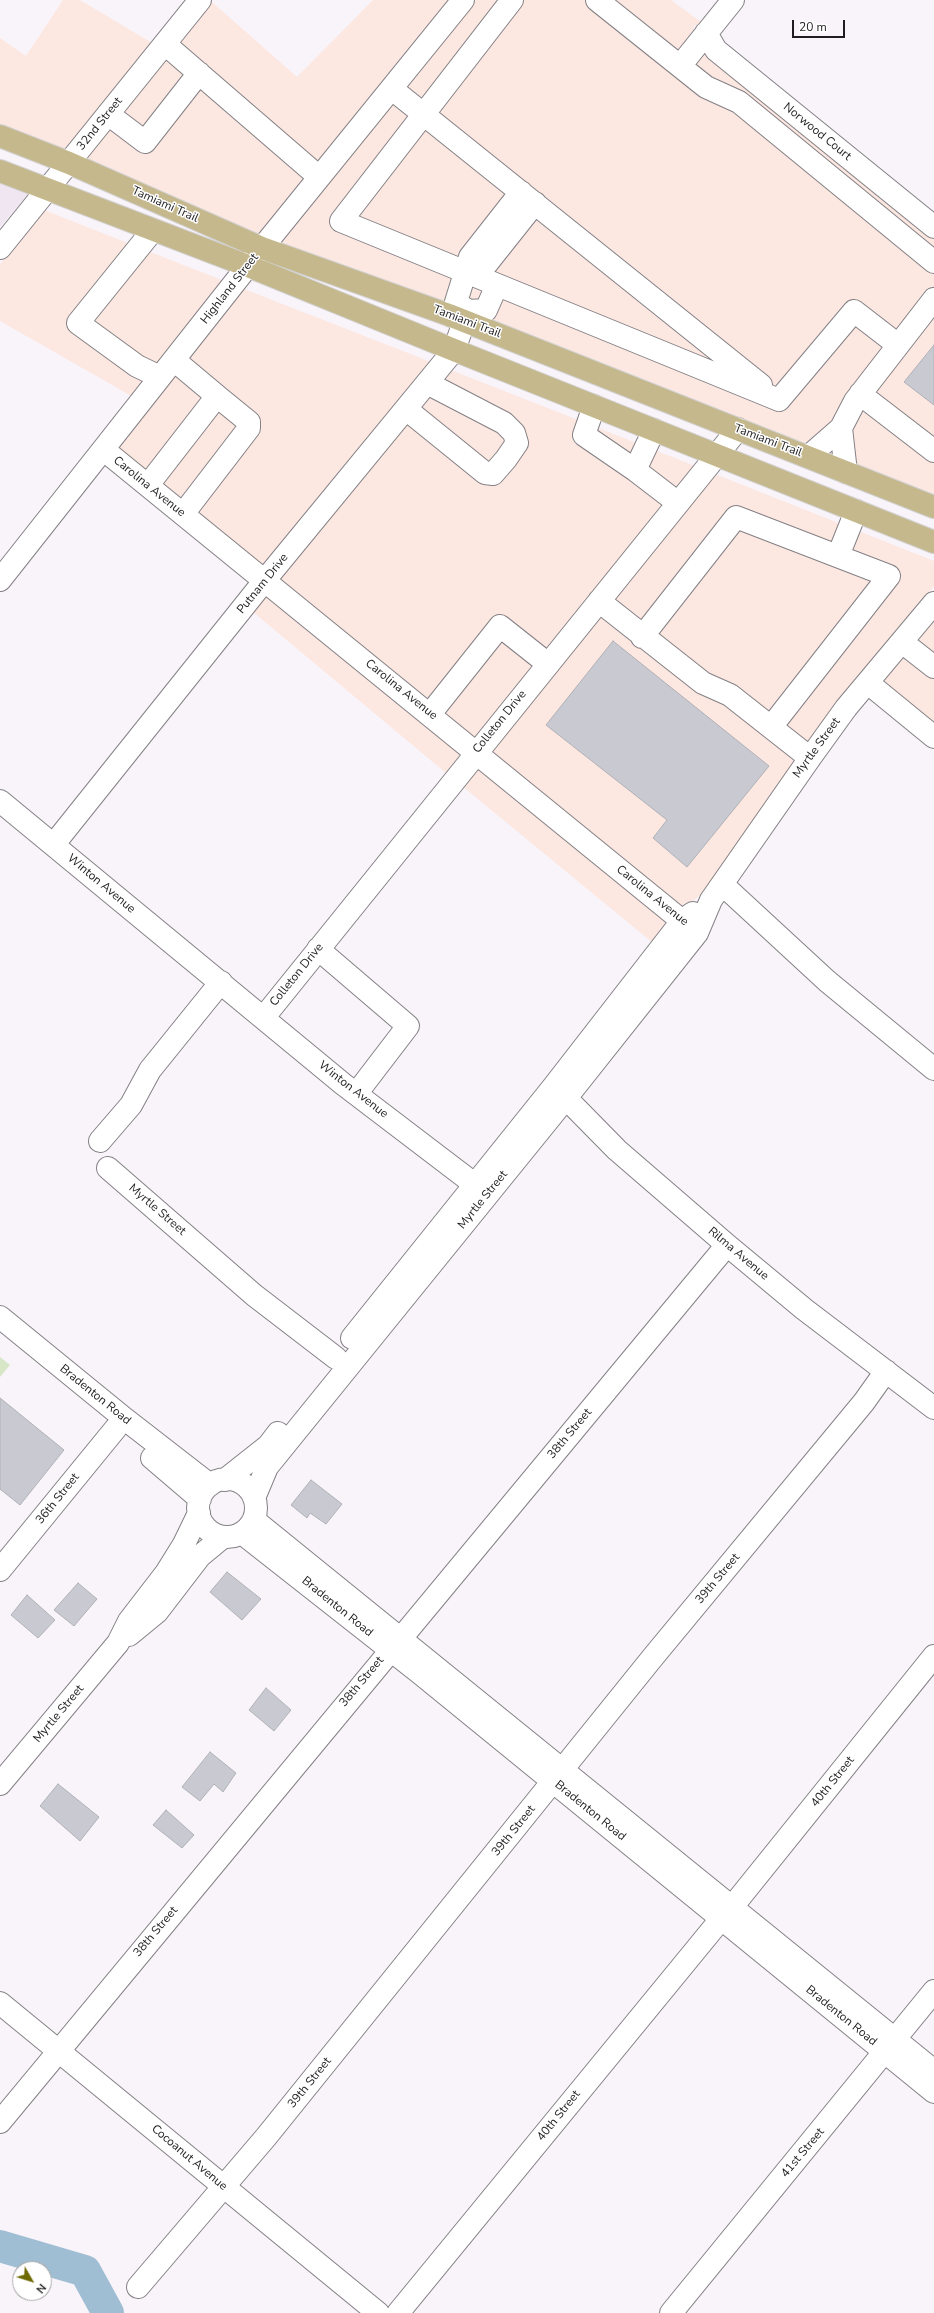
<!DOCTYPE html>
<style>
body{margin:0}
#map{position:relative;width:934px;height:2313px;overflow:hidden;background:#f9f4fa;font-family:"Nunito Sans",sans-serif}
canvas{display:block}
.north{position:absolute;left:12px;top:2261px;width:40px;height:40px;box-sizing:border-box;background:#fff;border:1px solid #a5a5a5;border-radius:50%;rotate:129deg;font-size:11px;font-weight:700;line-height:16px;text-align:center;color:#1f1d1f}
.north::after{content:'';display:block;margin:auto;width:14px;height:18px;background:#6e6903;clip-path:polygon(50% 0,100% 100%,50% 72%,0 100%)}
.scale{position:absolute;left:792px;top:20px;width:53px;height:18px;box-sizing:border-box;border:2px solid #1f1d1f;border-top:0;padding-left:5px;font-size:12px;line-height:14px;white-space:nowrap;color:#1f1d1f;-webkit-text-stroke:3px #fff;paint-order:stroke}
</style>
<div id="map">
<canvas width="934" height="2313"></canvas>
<div class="north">N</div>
<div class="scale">20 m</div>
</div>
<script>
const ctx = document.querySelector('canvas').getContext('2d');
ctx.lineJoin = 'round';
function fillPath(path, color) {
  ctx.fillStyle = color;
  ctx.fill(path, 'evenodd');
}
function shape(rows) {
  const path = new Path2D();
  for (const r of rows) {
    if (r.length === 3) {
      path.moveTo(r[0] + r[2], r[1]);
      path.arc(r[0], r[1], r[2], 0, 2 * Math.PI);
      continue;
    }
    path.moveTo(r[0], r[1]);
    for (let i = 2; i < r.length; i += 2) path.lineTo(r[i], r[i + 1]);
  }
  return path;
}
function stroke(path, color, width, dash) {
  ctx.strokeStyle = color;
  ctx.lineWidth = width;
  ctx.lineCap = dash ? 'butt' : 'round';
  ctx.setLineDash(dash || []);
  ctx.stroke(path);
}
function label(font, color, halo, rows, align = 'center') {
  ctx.font = font + ' "Nunito Sans",sans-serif';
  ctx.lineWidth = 3;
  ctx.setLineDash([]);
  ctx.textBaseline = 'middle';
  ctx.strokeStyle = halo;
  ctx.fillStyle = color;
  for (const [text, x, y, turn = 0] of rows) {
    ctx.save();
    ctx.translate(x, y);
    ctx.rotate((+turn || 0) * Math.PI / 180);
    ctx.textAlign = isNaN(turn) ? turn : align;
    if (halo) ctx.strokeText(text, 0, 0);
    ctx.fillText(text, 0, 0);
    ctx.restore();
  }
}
fillPath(shape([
 [63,0,80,0,152,43,65,152,0,126,0,38,26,56],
 [373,0,450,0,258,236,85,160,212,2,297,77],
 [476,0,671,0,701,22,693,27,710,57,934,238,934,497,742,421,735,416,734,418,278,244],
 [44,210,224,281,133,397,0,321,0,264],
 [244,289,431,362,263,567,117,449],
 [451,370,695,466,474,738,279,579],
 [715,474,934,561,934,586,838,702,744,833,703,893,682,909,489,751],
 [268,594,462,753,446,773,253,612],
 [934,618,934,725,882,682],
 [478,766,669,922,653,943,462,786]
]), '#fce7e1');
fillPath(shape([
 [0,183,28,194,0,227]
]), '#f0e6f1');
fillPath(shape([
 [0,1357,10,1365,0,1377]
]), '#d8e6c8');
stroke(shape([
 [0,2246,85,2271,108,2313]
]), '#9fbdd3', 32);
const building = shape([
 [934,345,934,405,904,382,934,345],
 [613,641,769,766,687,867,653,838,667,820,546,725,613,641],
 [0,1398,64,1450,20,1505,0,1489,0,1398],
 [311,1480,342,1504,326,1524,310,1513,307,1518,291,1505,311,1480],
 [227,1572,261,1599,242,1620,210,1592,227,1572],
 [78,1583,97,1599,74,1626,54,1610,78,1583],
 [27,1595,55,1620,38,1638,11,1615,27,1595],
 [266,1688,291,1710,274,1731,249,1710,266,1688],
 [210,1752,236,1773,223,1792,214,1784,200,1801,182,1787,210,1752],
 [58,1784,99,1817,80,1841,40,1806,58,1784],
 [166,1810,194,1835,182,1848,153,1825,166,1810]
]);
fillPath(building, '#c9cad1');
stroke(building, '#b0b1b8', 1);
const minor = shape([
 [512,0,341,221,779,400,854,311,898,345],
 [597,0,706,87,739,102,934,262],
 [706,33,716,50,934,227],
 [165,44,319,177],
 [680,66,733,0],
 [392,89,761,385],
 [108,114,145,142,199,73],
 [153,230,78,323,137,366,160,377],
 [0,248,200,0],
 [477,276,535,203],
 [497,285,486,310,468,311,456,302,470,257,521,192],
 [174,360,217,396],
 [860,394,934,451],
 [594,406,584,435,635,470,654,430],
 [406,409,485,473,493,474,506,459,517,443,514,433,504,423,427,383],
 [841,428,846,472],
 [104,450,697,933],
 [809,456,841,428,855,401,934,299],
 [635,470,678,503],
 [148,485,217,396,244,418,249,422,249,428,183,514],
 [838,556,856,511],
 [0,580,262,248,463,0],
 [599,601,703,683,730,695,810,758],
 [642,637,736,517,889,576,771,727],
 [902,642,934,667],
 [868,683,934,737],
 [430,714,500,626,548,664],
 [0,801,343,1084,486,1193],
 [54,844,265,580,454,350,468,311],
 [723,885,827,981,934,1069],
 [318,949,408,1026,356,1094],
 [264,1017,738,429],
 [556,1088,617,1150,727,1245,804,1309,934,1408],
 [100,1141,131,1105,150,1070,221,982],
 [108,1168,254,1295,336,1358],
 [0,1317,125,1419,210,1485],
 [352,1338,554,1086,682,921,693,913],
 [152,1458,200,1499],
 [227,1508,29],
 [225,1480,268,1446,278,1433],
 [254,1498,267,1467,566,1098,697,933,711,900,810,758,846,708,934,603],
 [254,1520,934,2071],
 [242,1533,420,1673,934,2092],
 [0,1570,116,1428],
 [129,1635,157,1612,200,1556,223,1537],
 [0,1784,118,1643,129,1621,166,1573,184,1544,199,1513],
 [732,1907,934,1656],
 [0,2003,378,2313],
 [0,2122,727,1245],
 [138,2287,266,2137,653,1657,864,1402,886,1371],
 [398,2313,721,1919],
 [671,2313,934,1991]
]);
const major = shape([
 [0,136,69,163,262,248,449,315,934,507],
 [0,171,248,266,454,350,934,542]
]);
stroke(minor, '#848085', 24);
stroke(major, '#d2d2d2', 24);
stroke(minor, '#fff', 22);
stroke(major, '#c5b88d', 22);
label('12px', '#1f1d1f', '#fff', [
 ["32nd Street",100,124,-51],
 ["Norwood Court",817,132,39],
 ["Tamiami Trail",165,205,24],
 ["Highland Street",230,289,-52],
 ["Tamiami Trail",467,322,21],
 ["Tamiami Trail",768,441,21],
 ["Carolina Avenue",149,487,39],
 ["Putnam Drive",263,584,-51],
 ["Carolina Avenue",401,690,39],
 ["Colleton Drive",500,722,-51],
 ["Myrtle Street",817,748,-54],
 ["Winton Avenue",101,884,40],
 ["Carolina Avenue",652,896,39],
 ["Colleton Drive",297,975,-51],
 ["Winton Avenue",353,1090,38],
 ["Myrtle Street",483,1200,-51],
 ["Myrtle Street",157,1210,41],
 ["Rilma Avenue",738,1254,40],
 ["Bradenton Road",95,1395,39],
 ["38th Street",570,1434,-50],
 ["36th Street",58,1499,-51],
 ["39th Street",718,1579,-50],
 ["Bradenton Road",337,1607,39],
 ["38th Street",362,1682,-50],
 ["Myrtle Street",59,1714,-50],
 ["40th Street",833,1782,-51],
 ["Bradenton Road",590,1811,39],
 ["39th Street",514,1831,-51],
 ["38th Street",156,1932,-50],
 ["Bradenton Road",841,2016,39],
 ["39th Street",310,2083,-51],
 ["40th Street",559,2116,-51],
 ["41st Street",803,2153,-50],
 ["Cocoanut Avenue",189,2158,40]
]);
</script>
